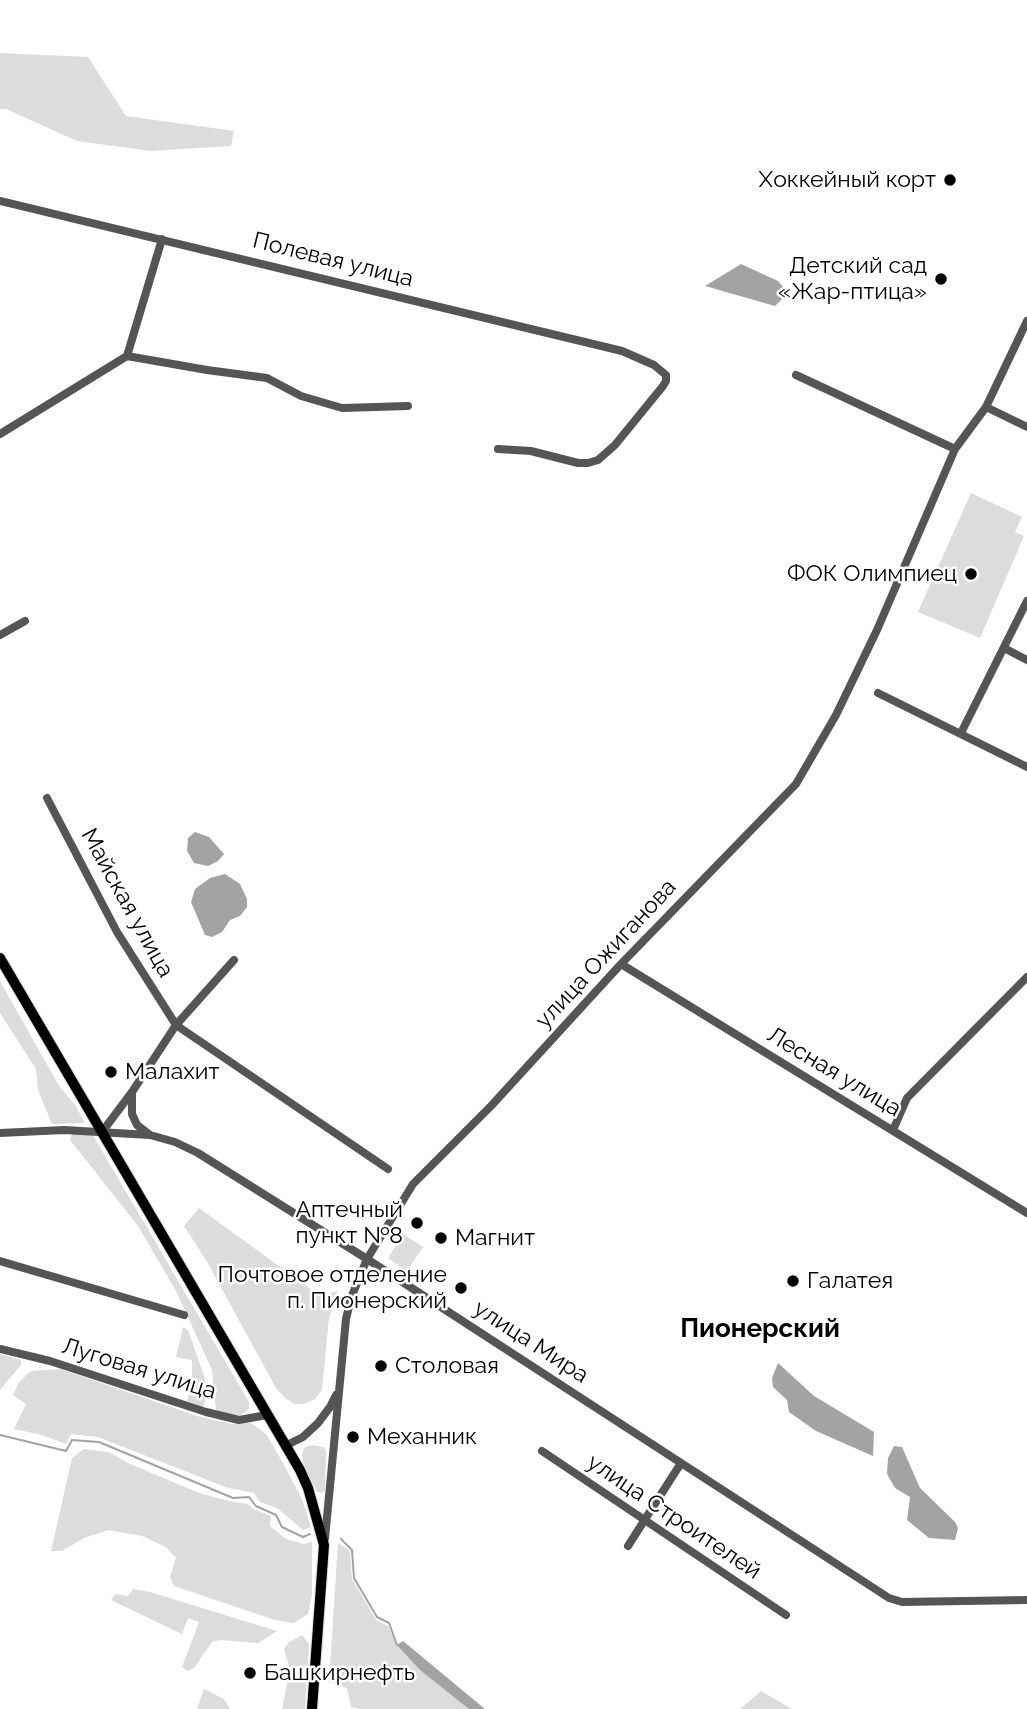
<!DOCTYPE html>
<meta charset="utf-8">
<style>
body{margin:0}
canvas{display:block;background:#fff}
</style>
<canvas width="1027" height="1709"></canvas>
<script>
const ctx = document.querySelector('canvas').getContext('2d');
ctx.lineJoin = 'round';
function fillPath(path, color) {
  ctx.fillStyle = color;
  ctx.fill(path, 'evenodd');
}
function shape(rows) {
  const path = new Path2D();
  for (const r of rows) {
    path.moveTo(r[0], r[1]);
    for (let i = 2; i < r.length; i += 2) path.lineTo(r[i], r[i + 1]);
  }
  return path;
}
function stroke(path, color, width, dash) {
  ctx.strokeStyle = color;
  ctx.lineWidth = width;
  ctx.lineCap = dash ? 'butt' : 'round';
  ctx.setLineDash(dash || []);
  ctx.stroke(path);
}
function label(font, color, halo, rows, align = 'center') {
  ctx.font = font + ' Raleway,sans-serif';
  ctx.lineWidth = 5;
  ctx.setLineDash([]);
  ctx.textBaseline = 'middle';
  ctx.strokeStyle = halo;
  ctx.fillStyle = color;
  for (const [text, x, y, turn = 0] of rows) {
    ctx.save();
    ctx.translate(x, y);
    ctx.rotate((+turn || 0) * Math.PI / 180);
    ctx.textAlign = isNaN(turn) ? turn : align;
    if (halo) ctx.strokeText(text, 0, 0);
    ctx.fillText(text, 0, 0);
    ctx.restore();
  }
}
fillPath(shape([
 [0,53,88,57,126,116,234,131,231,146,151,151,77,141,6,109,0,109],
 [971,493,1022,517,1015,532,1024,536,980,638,918,612],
 [0,981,59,1086,75,1105,85,1123,52,1124,38,1090,36,1069,0,1013],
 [91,1132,249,1402,249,1409,241,1415,227,1416,216,1410,212,1370,176,1291,138,1226,70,1140,72,1134],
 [199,1208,312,1290,325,1295,338,1291,329,1318,322,1390,315,1399,304,1404,294,1404,284,1397,276,1388,206,1260,184,1226],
 [403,1234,423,1247,407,1271,388,1258],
 [183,1327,188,1330,205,1379,207,1393,203,1407,187,1401,192,1385,192,1360,176,1357],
 [0,1354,21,1360,21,1365,0,1390],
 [60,1369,197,1416,232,1424,251,1423,266,1434,283,1463,302,1499,311,1527,303,1530,277,1508,260,1502,254,1493,228,1488,98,1437,71,1434,66,1444,42,1435,14,1429,26,1404,13,1395,19,1382,31,1371],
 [311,1445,324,1447,326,1451,325,1491,321,1493,317,1492,303,1463,302,1455,304,1448],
 [84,1449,109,1452,128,1463,199,1493,233,1502,248,1504,253,1509,271,1516,270,1526,286,1539,304,1544,312,1542,312,1595,308,1614,294,1623,275,1620,174,1586,170,1577,176,1558,166,1547,142,1536,108,1530,84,1538,62,1551,51,1551,72,1458],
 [338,1543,350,1551,352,1579,376,1620,388,1626,397,1645,469,1709,360,1709,351,1707,347,1688,329,1682],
 [133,1589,150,1592,277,1631,258,1643,220,1640,212,1642,194,1668,188,1671,182,1667,199,1622,188,1618,182,1634,111,1600,115,1594,128,1596],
 [302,1635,309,1644,305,1709,282,1709,290,1669,284,1650,288,1643],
 [204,1689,224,1699,230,1709,197,1709],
 [761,1691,792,1709,740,1709]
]), '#dcdcdc');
fillPath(shape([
 [741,264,778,281,788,293,775,306,705,286],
 [195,832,209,837,224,854,218,861,208,866,194,863,187,851,188,838],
 [225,874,240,884,247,899,247,907,240,916,230,920,222,932,212,937,205,935,191,902,195,889,210,878],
 [778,1363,814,1396,874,1432,873,1456,816,1431,789,1412,787,1400,773,1387,772,1378],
 [894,1446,902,1447,920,1488,955,1522,958,1528,955,1540,929,1538,907,1520,910,1497,895,1488,887,1474,888,1458],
 [403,1641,485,1709,469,1709,420,1670,397,1645]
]), '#a3a3a3');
stroke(shape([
 [0,1435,66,1451,72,1440,99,1442,233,1498,249,1497,256,1506,276,1515,282,1527,303,1537,310,1534],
 [341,1539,352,1550,354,1578,377,1617,389,1623,397,1645]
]), '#a3a3a3', 2);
const major = shape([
 [0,958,300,1470,308,1488,324,1545,312,1709]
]);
stroke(major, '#dbdbdb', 12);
stroke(shape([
 [0,201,622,351,654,365,666,375,666,381,663,386,615,445,598,460,588,463,578,463,531,451,498,449],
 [127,356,162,239],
 [796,375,955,449],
 [986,407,1027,427],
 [0,434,127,356,207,370,267,378,301,396,342,408,408,406],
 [0,635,25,621],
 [1004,648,1027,660],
 [878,693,1027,767],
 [961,733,1027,601],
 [47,798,117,932,176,1025,388,1169],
 [621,964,1027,1213],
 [132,1093,132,1114,137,1125,150,1135],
 [893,1130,907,1098,1027,977],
 [102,1132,132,1092,176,1025,234,960],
 [0,1133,64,1130,150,1135,175,1142,198,1153,367,1259,889,1598,902,1602,1027,1600],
 [0,1261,184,1315],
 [0,1349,50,1361,206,1412,239,1420,267,1415],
 [285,1446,303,1437,318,1423,330,1407,336,1395],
 [542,1451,786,1615],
 [325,1538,346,1319,351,1298,367,1259,413,1184,491,1106,621,964,796,784,836,715,877,630,955,449,986,407,1027,321],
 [628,1546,681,1463]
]), '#555', 8);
stroke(major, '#000', 10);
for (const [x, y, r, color] of [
 [950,180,7,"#000"],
 [941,279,7,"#000"],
 [971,574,7,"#000"],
 [111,1072,7,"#000"],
 [417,1223,7,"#000"],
 [441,1238,7,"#000"],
 [793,1281,7,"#000"],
 [461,1288,7,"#000"],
 [381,1366,7,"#000"],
 [353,1437,7,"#000"],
 [250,1673,7,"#000"]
]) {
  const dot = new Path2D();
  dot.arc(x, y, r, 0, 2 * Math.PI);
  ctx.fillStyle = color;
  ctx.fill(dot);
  stroke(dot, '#fff', 2.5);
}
label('23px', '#000', '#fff', [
 ["Хоккейный корт",936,180,"right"],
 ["Детский сад",927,266,"right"],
 ["«Жар-птица»",927,292,"right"],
 ["ФОК Олимпиец",957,574,"right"],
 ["Малахит",125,1072],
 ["Аптечный",403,1210,"right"],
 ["пункт №8",403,1236,"right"],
 ["Магнит",455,1238],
 ["Почтовое отделение",447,1275,"right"],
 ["п. Пионерский",447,1301,"right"],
 ["Галатея",807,1281],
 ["Столовая",395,1366],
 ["Механник",367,1437],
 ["Башкирнефть",264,1673]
], 'left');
label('23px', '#000', '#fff', [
 ["Полевая улица",333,260,14],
 ["Майская улица",127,903,61],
 ["улица Ожиганова",606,954,-47],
 ["Лесная улица",834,1072,31],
 ["улица Мира",531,1342,33],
 ["Луговая улица",139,1369,17],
 ["улица Строителей",674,1517,34]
]);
label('bold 26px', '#000', '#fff', [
 ["Пионерский",760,1329]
]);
</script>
